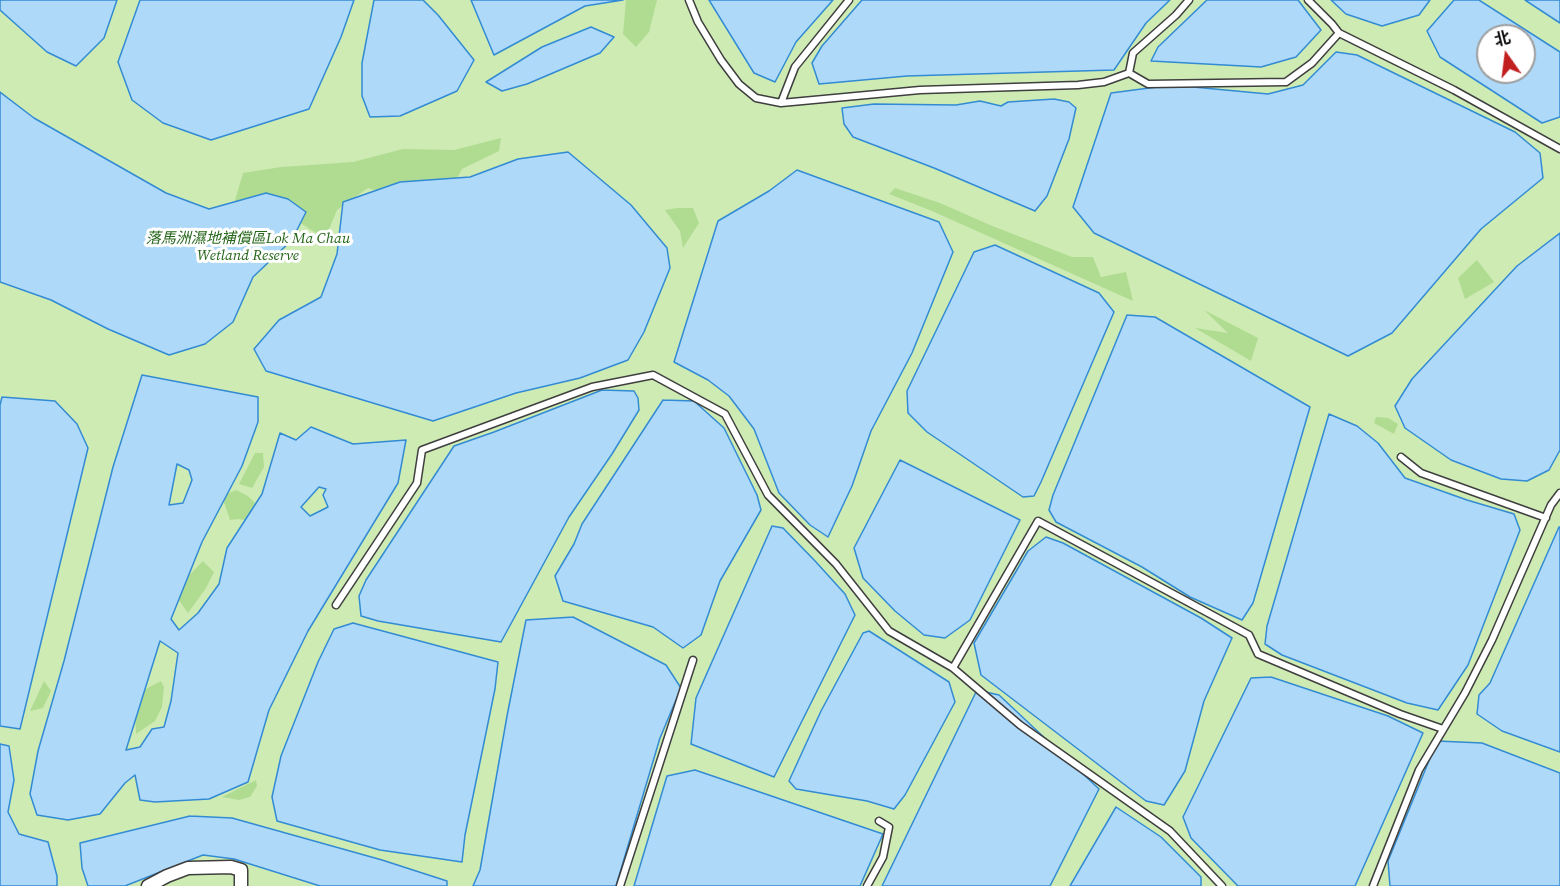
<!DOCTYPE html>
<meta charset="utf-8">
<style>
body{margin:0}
#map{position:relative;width:1560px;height:886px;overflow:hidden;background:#fffceb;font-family:"Source Serif 4","Noto Sans SC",serif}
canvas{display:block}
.north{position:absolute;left:1476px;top:24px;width:60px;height:60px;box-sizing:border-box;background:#fff;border:2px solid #9e9e9e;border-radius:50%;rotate:346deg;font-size:16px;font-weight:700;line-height:24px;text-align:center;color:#0c0c0c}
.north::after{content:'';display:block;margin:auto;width:21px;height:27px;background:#c21f1f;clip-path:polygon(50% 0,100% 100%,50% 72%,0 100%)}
</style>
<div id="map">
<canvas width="1560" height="886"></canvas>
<div class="north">北</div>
</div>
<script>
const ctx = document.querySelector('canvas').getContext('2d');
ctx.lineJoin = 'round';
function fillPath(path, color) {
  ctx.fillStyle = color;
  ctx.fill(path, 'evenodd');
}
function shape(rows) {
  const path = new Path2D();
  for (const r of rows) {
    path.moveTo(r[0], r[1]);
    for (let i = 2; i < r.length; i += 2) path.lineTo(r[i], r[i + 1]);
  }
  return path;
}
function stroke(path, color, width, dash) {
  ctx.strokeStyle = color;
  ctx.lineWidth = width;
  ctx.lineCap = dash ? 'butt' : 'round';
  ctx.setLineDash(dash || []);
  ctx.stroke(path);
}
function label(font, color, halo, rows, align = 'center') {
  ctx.font = font + ' "Source Serif 4","Noto Sans SC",serif';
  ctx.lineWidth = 6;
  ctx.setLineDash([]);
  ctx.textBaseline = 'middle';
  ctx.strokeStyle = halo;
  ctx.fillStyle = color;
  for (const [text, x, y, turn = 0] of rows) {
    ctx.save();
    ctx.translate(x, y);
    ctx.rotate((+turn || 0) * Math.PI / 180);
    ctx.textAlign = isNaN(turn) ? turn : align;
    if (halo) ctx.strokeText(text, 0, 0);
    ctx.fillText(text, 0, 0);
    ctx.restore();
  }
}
fillPath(shape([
 [0,0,1560,0,1560,886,0,886],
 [1488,36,1524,36,1524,72,1488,72]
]), '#ceebb4');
fillPath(shape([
 [626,0,657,0,649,32,636,47,623,34],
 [501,138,499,151,462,169,450,190,405,199,368,188,337,210,325,239,279,209,231,214,243,173,281,167,353,162,403,149,454,150],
 [895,188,940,203,990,225,1072,257,1093,257,1101,277,1126,272,1133,301,932,211,889,194],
 [677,208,693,208,699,223,683,248,680,231,665,210],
 [1477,260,1494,282,1465,299,1458,278],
 [1204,310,1258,338,1251,361,1195,328,1228,333],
 [1376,417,1388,418,1398,424,1394,434,1374,423],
 [255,453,263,453,264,467,252,488,239,484],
 [236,490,248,496,260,508,251,521,238,519,230,520,222,496],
 [203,561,214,572,206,588,188,613,173,592],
 [44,681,51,691,43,708,30,711],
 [161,681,164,687,162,707,155,721,136,734,134,695],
 [256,780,257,786,250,797,239,800,222,797]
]), '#b0dc92');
const water = shape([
 [0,0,117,0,104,38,76,66,47,52,0,10,0,0],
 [140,0,354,0,341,37,309,109,211,140,163,123,132,100,118,62,140,0],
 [374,0,423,0,438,15,474,60,457,91,400,116,370,117,362,96,362,63,374,0],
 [471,0,623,0,585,6,494,55,471,0],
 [709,0,833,0,796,42,775,82,754,73,709,0],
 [862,0,1170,0,1146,23,1114,70,907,76,819,84,812,63,822,46,862,0],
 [1207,0,1298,0,1321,30,1296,57,1261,67,1151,61,1158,47,1207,0],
 [1331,0,1430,0,1419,15,1382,26,1346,14,1331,0],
 [1454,0,1479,0,1560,52,1560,117,1542,123,1440,57,1427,31,1454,0],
 [1488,36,1524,36,1524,72,1488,72,1488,36],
 [1525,0,1560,0,1560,23,1525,0],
 [591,27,614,37,600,53,527,84,502,91,486,82,542,47,591,27],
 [1336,52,1357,55,1515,132,1540,153,1543,178,1481,229,1392,333,1348,356,1094,233,1073,207,1111,93,1172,85,1268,94,1303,85,1336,52],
 [0,92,34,118,166,193,209,209,266,193,288,199,306,212,292,240,253,277,233,322,205,344,169,355,108,329,51,300,0,282,0,92],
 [1054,99,1069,102,1076,108,1069,139,1047,196,1035,211,934,168,853,137,844,124,842,108,874,104,956,105,980,101,1001,106,1008,102,1054,99],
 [568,152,631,205,667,248,670,268,644,332,628,360,580,378,516,393,433,421,266,371,254,349,279,320,321,297,337,254,343,202,400,182,470,177,518,159,568,152],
 [797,170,939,222,953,252,912,353,871,431,852,486,828,537,810,525,779,493,754,429,729,396,708,380,674,362,718,221,769,191,797,170],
 [1560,233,1560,450,1549,470,1527,481,1501,479,1451,460,1405,428,1395,406,1412,379,1517,266,1560,233],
 [995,245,1099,293,1114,312,1041,482,1034,496,1023,497,927,432,908,413,907,391,974,252,995,245],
 [1127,315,1155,317,1310,407,1253,603,1242,620,1190,597,1142,567,1056,522,1049,510,1053,495,1127,315],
 [142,375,258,397,258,422,242,466,202,542,171,619,179,630,198,613,219,584,227,548,262,494,280,433,296,440,311,427,353,444,406,440,398,483,308,631,269,710,248,782,209,799,155,802,140,800,135,775,125,783,100,814,68,820,37,815,30,794,38,751,64,661,113,467,142,375],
 [177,464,189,470,192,480,183,503,169,505,177,464],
 [319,487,326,489,323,495,328,507,310,516,301,507,319,487],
 [160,641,178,653,171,701,164,727,152,729,140,747,126,750,160,641],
 [602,390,634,391,638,398,639,410,612,454,569,517,501,642,378,621,361,616,359,596,366,580,454,446,494,432,602,390],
 [2,397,55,401,77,424,88,448,20,729,0,726,0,405,2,397],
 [663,400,694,401,724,428,757,495,761,510,720,581,701,635,683,648,653,627,563,601,555,576,574,544,582,524,663,400],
 [1329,414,1357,426,1378,443,1405,478,1467,500,1514,514,1520,530,1468,665,1438,710,1407,703,1282,655,1265,644,1267,626,1329,414],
 [900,460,1020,520,970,620,945,638,924,635,895,611,863,578,854,548,900,460],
 [772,526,783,528,816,562,845,594,855,615,774,777,691,744,696,698,772,526],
 [1559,527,1560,527,1560,752,1502,731,1477,714,1479,695,1490,683,1559,527],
 [1046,537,1063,543,1201,618,1232,638,1204,701,1185,771,1164,805,1146,801,981,675,974,643,1028,551,1046,537],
 [573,617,666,665,681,688,660,738,616,886,473,886,480,870,507,716,526,620,573,617],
 [353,623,498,662,495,689,465,835,462,862,380,850,277,821,272,797,281,756,318,662,334,629,353,623],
 [869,631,949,682,955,702,905,795,894,809,867,801,796,789,789,781,821,711,863,633,869,631],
 [1271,677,1388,716,1423,733,1355,886,1238,886,1191,838,1183,817,1251,678,1271,677],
 [977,690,999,695,1099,789,1050,886,882,886,977,690],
 [1437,741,1482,743,1560,773,1560,886,1390,886,1388,861,1437,741],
 [0,744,9,746,14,780,8,812,19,834,48,842,57,876,57,886,0,886,0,744],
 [695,770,883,834,860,886,634,886,667,776,695,770],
 [1116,807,1161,837,1201,877,1201,886,1070,886,1116,807],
 [190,816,232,818,382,860,447,881,447,886,320,886,234,859,203,855,125,886,88,886,82,868,80,843,190,816]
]);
fillPath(water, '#aed9f9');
stroke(water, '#328bd3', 1.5);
const service = shape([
 [689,0,698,22,721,60,739,84,756,98,781,103,920,90,1078,85,1104,82,1129,73],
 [1189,0,1176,15,1133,53,1129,73,1148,84,1286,82,1312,63,1339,33,1454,90,1560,149],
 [1308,0,1332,24,1339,33],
 [781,103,795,67,849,0],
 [1401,457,1421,473,1546,518],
 [336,605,417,483,422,450,592,387,653,375,725,414,768,495,836,564,889,631,953,668,1038,521,1249,635,1258,654,1400,714,1443,729],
 [953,668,1020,725,1170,831,1222,886],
 [620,886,693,660],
 [867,886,883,857,889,827,879,821],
 [1373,886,1419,770,1465,693,1492,640,1551,505,1560,493]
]);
const minor = shape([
 [148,886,167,876,188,868,231,867,241,870,241,886]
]);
stroke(service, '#3f3f3f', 9);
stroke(minor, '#3f3f3f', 15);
stroke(service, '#fff', 6);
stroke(minor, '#fff', 12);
label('italic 15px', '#26661a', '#fff', [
 ["落馬洲濕地補償區Lok Ma Chau",248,239],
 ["Wetland Reserve",248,256]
]);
</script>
